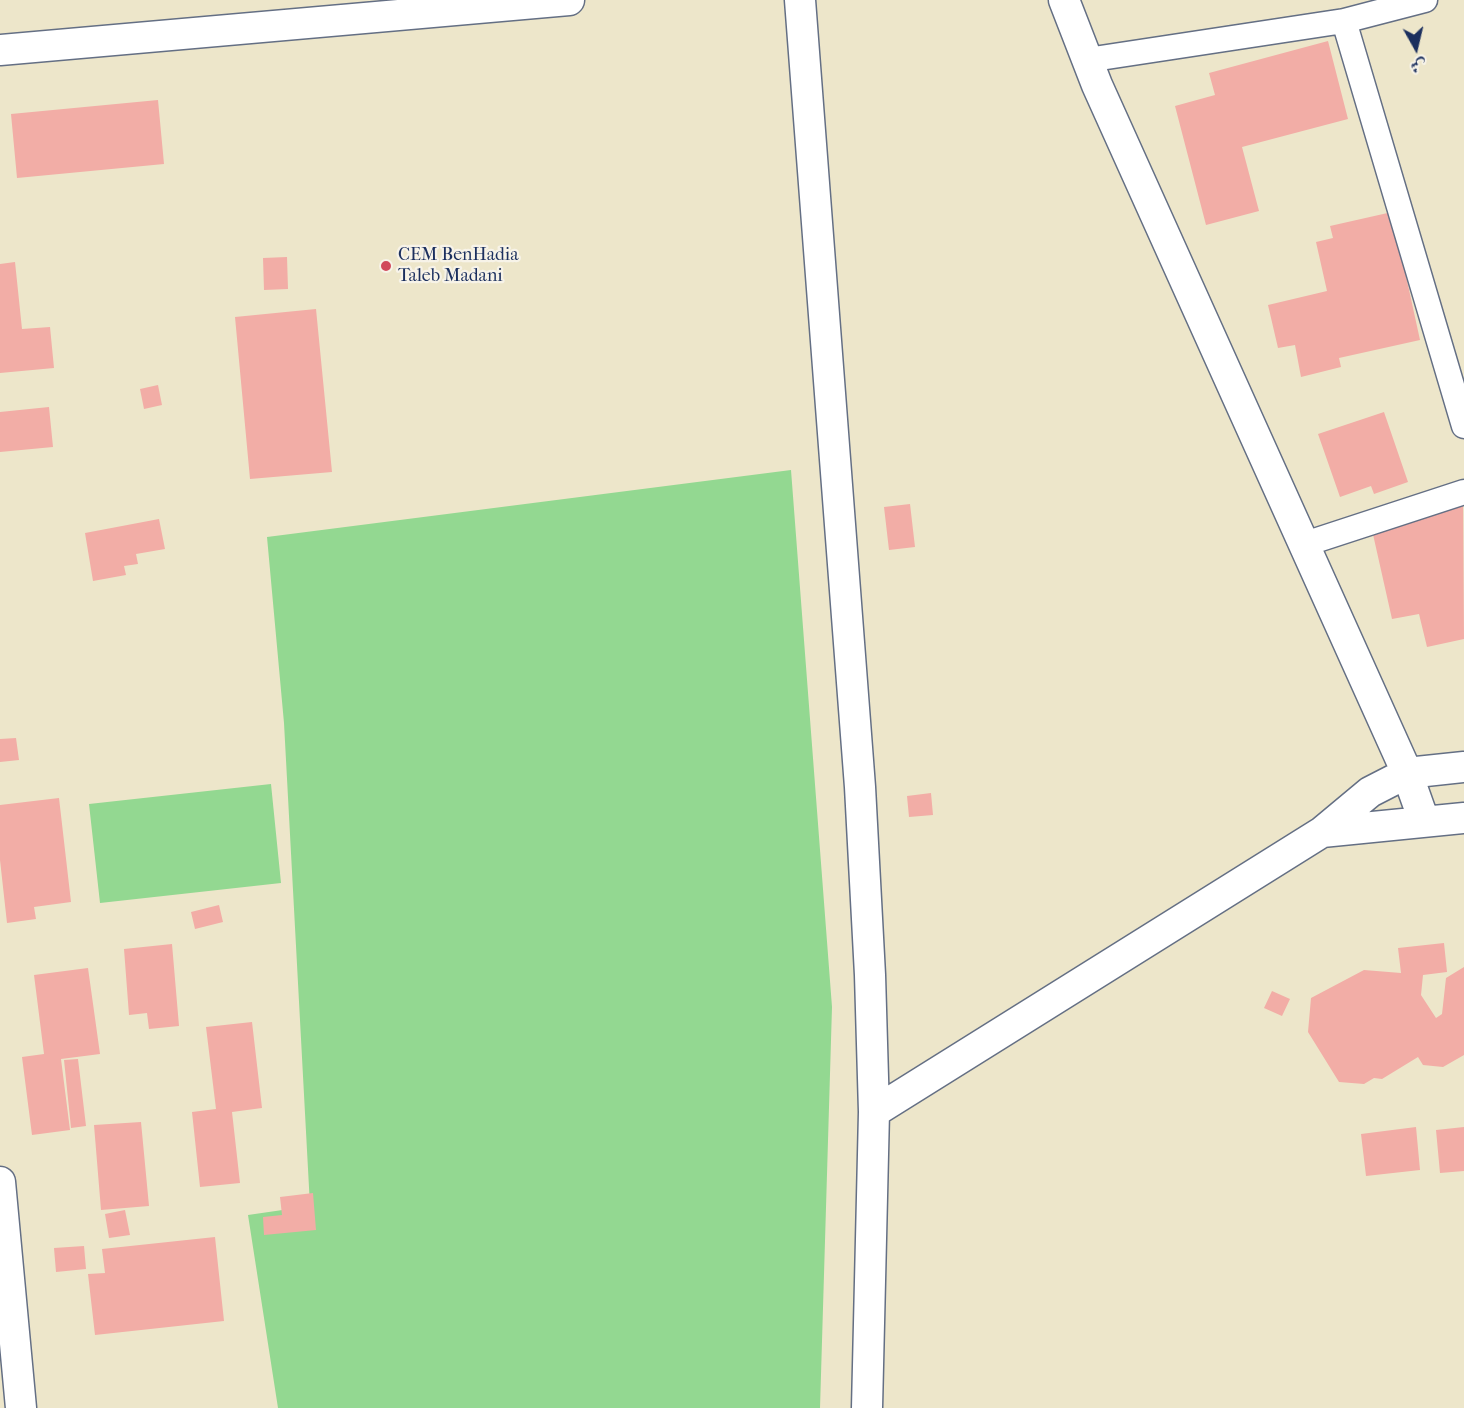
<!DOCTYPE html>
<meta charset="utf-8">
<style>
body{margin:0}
#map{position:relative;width:1464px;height:1408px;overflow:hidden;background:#ede6ca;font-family:"IM FELL French Canon",Amiri,serif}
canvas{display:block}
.north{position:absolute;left:1386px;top:18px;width:60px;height:60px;-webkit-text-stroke:4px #f7f3e8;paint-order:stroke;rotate:172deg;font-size:16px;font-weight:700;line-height:24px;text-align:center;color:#1b2f5e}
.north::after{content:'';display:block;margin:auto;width:21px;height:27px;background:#1b2f5e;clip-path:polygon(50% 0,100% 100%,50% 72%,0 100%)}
</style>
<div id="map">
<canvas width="1464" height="1408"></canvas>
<div class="north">ش</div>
</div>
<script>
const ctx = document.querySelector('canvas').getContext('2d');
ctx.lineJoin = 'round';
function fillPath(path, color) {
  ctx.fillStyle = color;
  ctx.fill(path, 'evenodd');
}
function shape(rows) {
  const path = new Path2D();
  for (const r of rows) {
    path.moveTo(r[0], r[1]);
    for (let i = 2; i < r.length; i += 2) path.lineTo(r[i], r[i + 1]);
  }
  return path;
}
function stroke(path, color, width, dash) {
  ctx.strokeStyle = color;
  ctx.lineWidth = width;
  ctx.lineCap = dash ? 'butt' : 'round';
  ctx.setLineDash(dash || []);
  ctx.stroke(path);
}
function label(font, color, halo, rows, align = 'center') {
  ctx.font = font + ' "IM FELL French Canon",serif';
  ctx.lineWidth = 4.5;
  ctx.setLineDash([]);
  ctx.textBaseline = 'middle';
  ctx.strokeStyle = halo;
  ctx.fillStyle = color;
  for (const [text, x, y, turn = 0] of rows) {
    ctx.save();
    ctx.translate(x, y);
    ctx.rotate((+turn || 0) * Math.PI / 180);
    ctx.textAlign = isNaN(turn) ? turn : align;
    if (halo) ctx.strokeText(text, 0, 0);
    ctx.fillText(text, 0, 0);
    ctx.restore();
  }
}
fillPath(shape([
 [791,470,832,1007,820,1408,278,1408,248,1215,310,1206,284,723,267,537],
 [271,784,281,883,100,903,89,804]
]), '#93d891');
fillPath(shape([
 [1328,41,1348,119,1242,147,1259,211,1206,225,1175,106,1215,95,1209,73],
 [158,100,164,164,17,178,11,114],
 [1392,212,1420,340,1339,358,1341,367,1301,377,1295,345,1278,348,1268,305,1327,291,1316,242,1333,238,1330,226],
 [287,257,288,289,264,290,263,258],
 [15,262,22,329,50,327,54,368,0,373,0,264],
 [316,309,332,472,250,479,235,317],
 [158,385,162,405,144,409,140,389],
 [49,407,53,447,0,452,0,412],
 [1384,412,1408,482,1374,494,1371,486,1340,497,1318,434],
 [1463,500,1464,639,1427,647,1419,614,1392,619,1370,521],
 [910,504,915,547,889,550,884,507],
 [159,519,165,549,136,554,138,564,124,566,126,575,93,581,85,533],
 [16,738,19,760,0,762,0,739],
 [931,793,933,815,909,817,907,796],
 [59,798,71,902,34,907,36,919,7,923,0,860,0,805],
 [219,905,223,922,195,929,191,912],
 [1444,943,1447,972,1423,975,1421,995,1436,1018,1442,1014,1446,978,1464,967,1464,1055,1443,1067,1423,1065,1418,1057,1382,1079,1374,1078,1364,1084,1339,1082,1308,1032,1311,998,1364,970,1401,973,1398,948],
 [172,944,179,1026,149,1029,147,1013,129,1015,124,949],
 [88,968,100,1054,61,1059,70,1130,32,1135,22,1057,44,1054,34,975],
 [1272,991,1290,999,1282,1016,1264,1008],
 [252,1022,262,1108,232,1112,240,1183,200,1187,192,1112,216,1109,206,1027],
 [78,1059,86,1126,71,1128,64,1060],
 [141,1122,149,1206,101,1210,94,1125],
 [1416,1127,1420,1170,1366,1176,1361,1134],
 [1464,1127,1464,1171,1440,1173,1436,1130],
 [313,1193,316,1230,264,1235,263,1217,282,1215,280,1197],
 [125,1210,130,1235,109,1238,105,1214],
 [215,1237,224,1321,95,1335,88,1274,105,1273,102,1249],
 [84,1246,86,1269,56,1272,54,1248]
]), '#f2ada6');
const minor = shape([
 [1344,21,1464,426],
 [1087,60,1344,21,1425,0],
 [1302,545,1464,492]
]);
const tertiary = shape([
 [800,0,860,787,870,975,874,1112,867,1408],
 [1064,0,1097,85,1407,773,1424,821],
 [0,50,569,0],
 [1322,832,1464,818],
 [874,1112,1322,832,1370,792,1407,773,1464,767],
 [0,1182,21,1408]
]);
stroke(minor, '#646f84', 27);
stroke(tertiary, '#646f84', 33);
stroke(minor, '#fff', 24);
stroke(tertiary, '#fff', 30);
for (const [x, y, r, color] of [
 [386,266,6,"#d1495b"]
]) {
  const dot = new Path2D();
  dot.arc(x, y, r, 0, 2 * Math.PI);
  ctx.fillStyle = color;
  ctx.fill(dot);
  stroke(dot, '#f7f3e8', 2);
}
label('18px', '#1b2f5e', '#f7f3e8', [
 ["CEM BenHadia",398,256],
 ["Taleb Madani",398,277]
], 'left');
</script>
